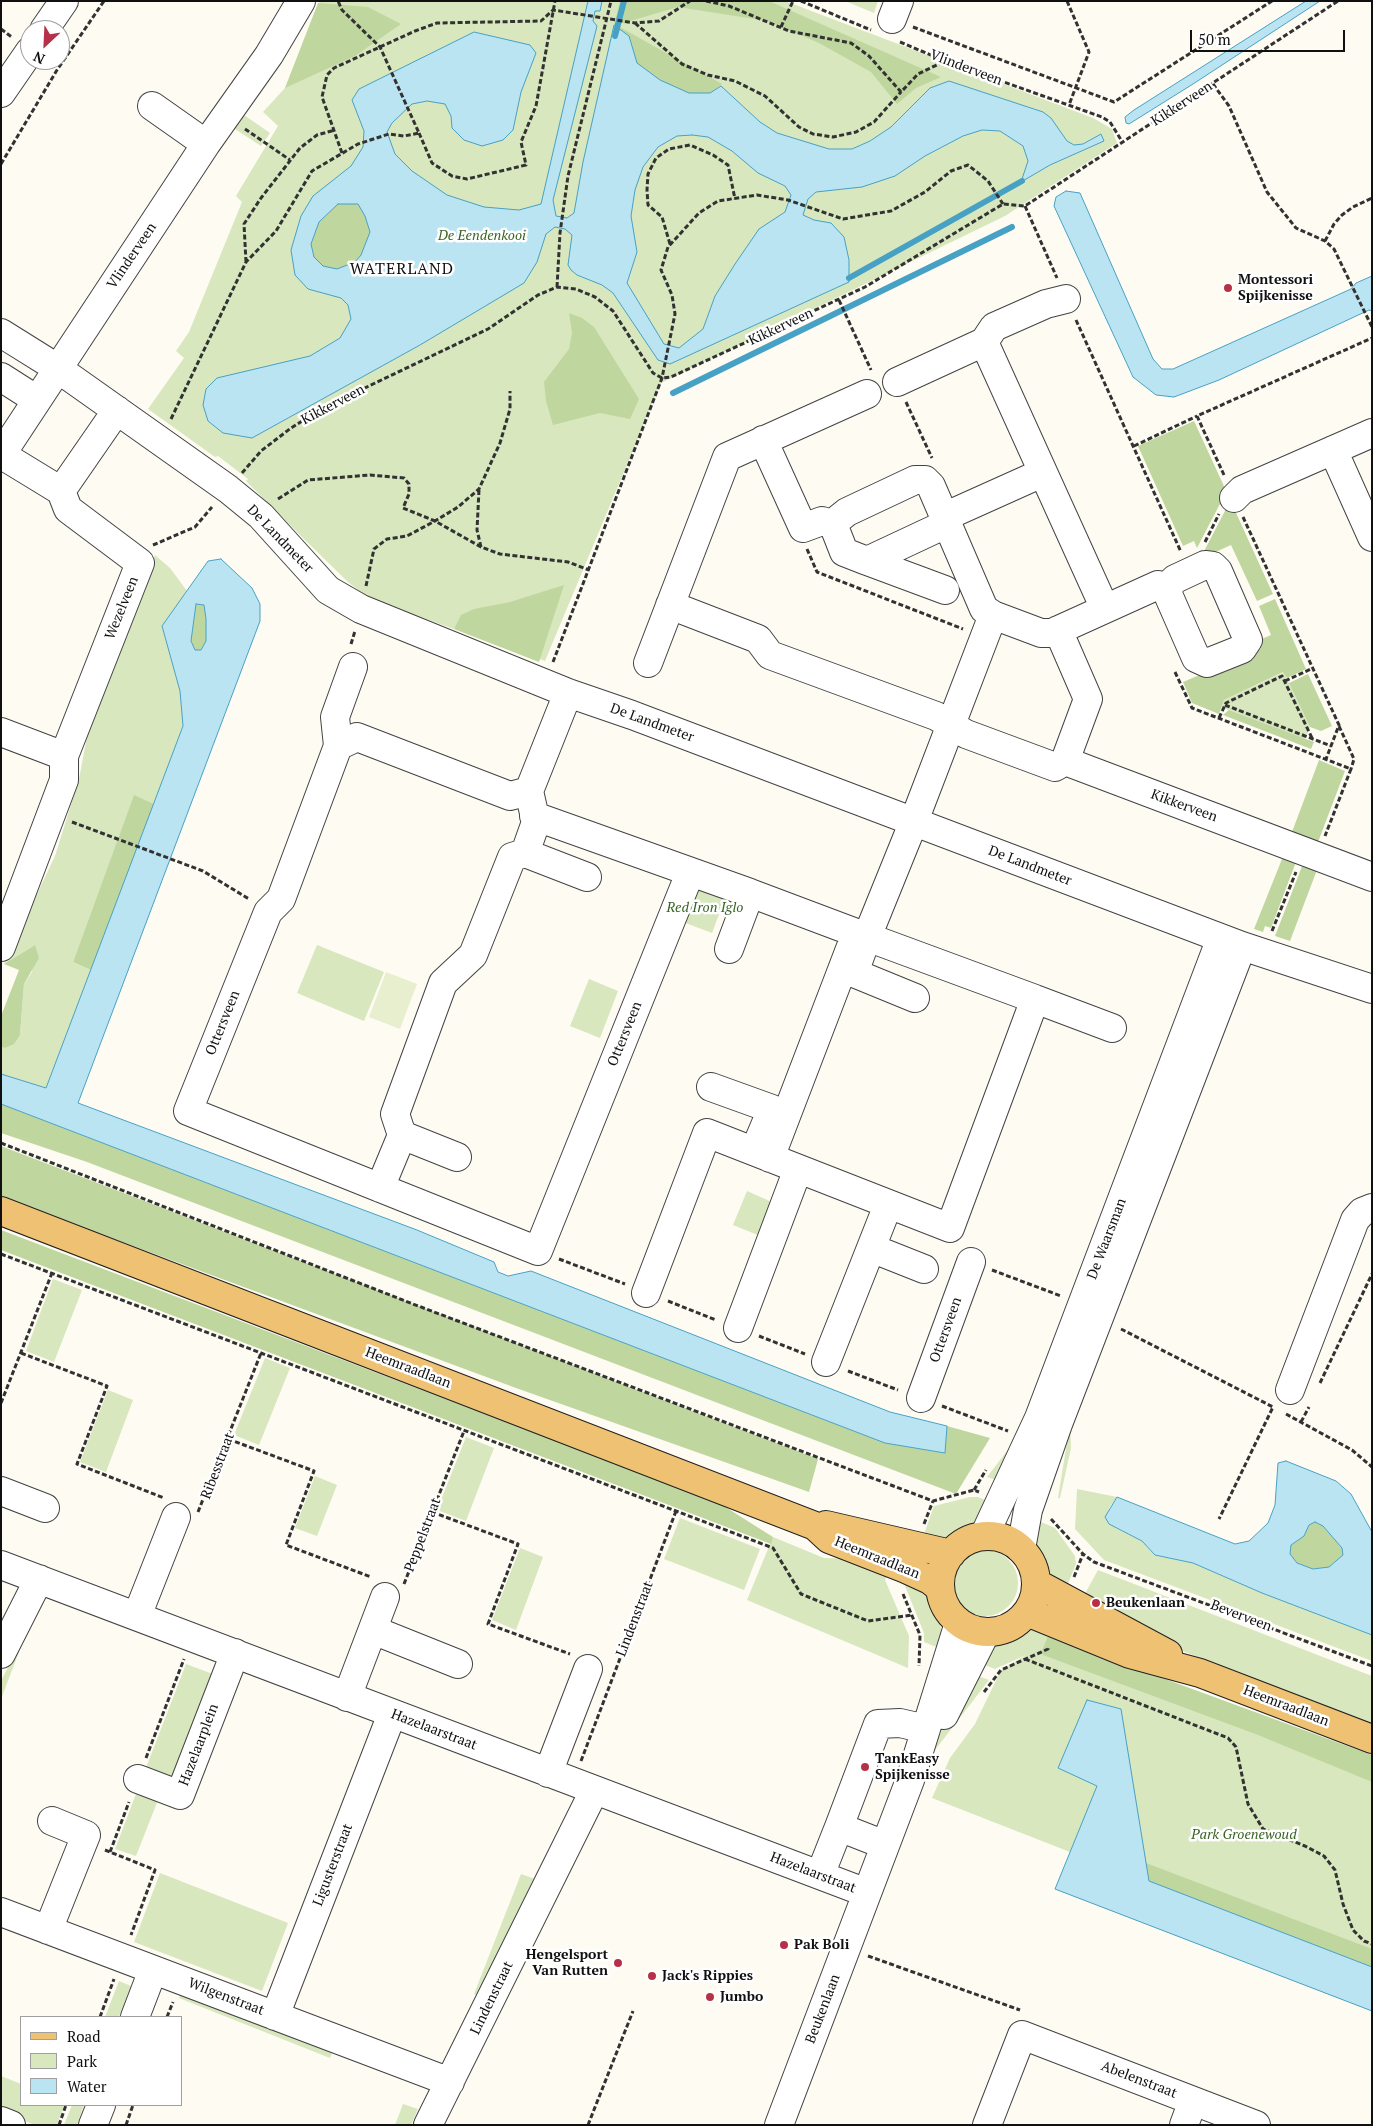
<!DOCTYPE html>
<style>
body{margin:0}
#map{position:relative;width:1373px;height:2126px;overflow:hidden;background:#fefbf3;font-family:"PT Serif",serif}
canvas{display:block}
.frame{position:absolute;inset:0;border:2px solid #101010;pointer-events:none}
.legend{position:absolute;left:20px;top:2016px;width:162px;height:90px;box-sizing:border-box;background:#fff;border:1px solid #9f9f9f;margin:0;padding:6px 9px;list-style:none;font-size:15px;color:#101010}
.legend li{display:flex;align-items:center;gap:10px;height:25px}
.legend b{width:25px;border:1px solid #9f9f9f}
.north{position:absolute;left:20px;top:20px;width:50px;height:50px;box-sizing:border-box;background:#fff;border:1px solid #9f9f9f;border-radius:50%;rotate:205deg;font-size:14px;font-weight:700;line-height:20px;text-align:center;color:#101010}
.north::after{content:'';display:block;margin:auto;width:18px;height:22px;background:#b63147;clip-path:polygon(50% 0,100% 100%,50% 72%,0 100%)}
.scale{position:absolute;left:1190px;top:30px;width:155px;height:22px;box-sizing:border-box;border:2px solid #101010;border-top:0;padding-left:6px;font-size:15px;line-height:18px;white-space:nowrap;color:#101010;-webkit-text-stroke:4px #fff;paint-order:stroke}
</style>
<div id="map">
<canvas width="1373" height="2126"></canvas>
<div class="frame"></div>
<ul class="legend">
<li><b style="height:6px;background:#efc173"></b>Road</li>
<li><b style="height:14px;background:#d8e7be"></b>Park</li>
<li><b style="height:14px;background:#bbe4f2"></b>Water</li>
</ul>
<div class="north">N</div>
<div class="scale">50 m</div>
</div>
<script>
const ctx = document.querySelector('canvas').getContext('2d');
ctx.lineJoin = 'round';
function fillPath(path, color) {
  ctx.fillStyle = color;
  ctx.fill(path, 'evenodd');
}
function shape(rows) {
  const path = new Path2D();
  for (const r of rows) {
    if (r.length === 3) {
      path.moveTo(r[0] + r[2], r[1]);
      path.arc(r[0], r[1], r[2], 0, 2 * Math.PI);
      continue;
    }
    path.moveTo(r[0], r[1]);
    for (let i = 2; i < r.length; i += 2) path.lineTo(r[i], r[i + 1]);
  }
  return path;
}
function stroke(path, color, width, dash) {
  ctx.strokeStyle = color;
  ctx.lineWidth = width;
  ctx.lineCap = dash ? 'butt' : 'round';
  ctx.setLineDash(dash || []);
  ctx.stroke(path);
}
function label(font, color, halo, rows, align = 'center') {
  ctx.font = font + ' "PT Serif",serif';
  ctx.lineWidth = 5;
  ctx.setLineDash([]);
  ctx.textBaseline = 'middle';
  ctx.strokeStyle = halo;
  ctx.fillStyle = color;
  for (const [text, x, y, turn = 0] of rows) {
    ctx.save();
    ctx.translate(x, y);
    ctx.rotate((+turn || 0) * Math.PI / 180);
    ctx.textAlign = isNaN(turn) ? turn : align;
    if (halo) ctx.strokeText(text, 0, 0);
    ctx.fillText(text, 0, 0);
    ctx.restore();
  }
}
fillPath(shape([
 [316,1,785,1,1093,118,1112,129,1117,143,1005,216,661,383,545,661,455,627,454,629,370,599,348,582,305,540,246,481,248,479,218,456,215,457,148,409,184,358,176,351,189,332,242,202,236,196,278,126,263,112,285,88,320,3],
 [845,1,878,1,874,13],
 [244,115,270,133,261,146,235,129],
 [155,555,170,568,187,591,162,626,180,691,183,726,154,804,134,796,73,962,91,970,46,1088,1,1074,1,1047,5,1048,20,1035,24,984,32,972,35,945,4,964,55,856,79,779,89,726],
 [1284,672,1310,727,1305,739,1221,707,1224,700],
 [698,883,727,893,712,933,683,922],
 [317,945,384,972,364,1021,297,993],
 [589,979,618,991,600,1038,570,1026],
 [747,1191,774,1203,760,1236,733,1225],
 [53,1279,82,1290,54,1362,26,1351],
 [265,1358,290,1368,259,1445,234,1435],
 [108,1390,133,1400,106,1472,80,1462],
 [1070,1424,1071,1448,1060,1498,1058,1498],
 [466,1437,494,1448,466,1521,437,1510],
 [1017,1438,1002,1482,987,1477],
 [315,1476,337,1485,317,1536,295,1528],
 [1077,1489,1117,1497,1109,1508,1116,1528,1142,1541,1155,1555,1193,1563,1262,1593,1372,1635,1372,1661,1104,1560,1075,1529],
 [970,1497,978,1497,992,1503,974,1527,947,1538,936,1540,923,1537,934,1506],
 [680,1518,760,1549,744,1590,664,1559],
 [1032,1518,1055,1528,1075,1556,1076,1564,1064,1593,1044,1576,1032,1547],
 [773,1537,824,1558,865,1559,889,1569,885,1580,909,1636,908,1668,747,1600],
 [520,1548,543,1557,516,1630,492,1620],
 [985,1583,33],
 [1098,1570,1372,1676,1372,1727,1237,1674,1157,1640,1081,1601],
 [908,1577,927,1591,939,1617,942,1634,939,1648,924,1642,924,1633,905,1586],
 [1029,1627,1051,1630,1046,1643,1372,1755,1372,2011,1055,1889,1070,1852,932,1798,950,1758,975,1724,1001,1670,1026,1655,995,1669,977,1662,994,1641],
 [17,1649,19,1652,1,1699,1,1681],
 [186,1664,221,1677,178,1792,142,1778],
 [970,1673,989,1680,932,1754,931,1752],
 [139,1786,160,1795,136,1856,115,1849],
 [160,1873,288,1923,262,1991,134,1942],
 [521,1874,535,1879,477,1995,474,1994],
 [119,1981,131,1986,119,2017,105,2017],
 [181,1993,333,2051,330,2058,179,1998],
 [1,2076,21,2084,21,2105,64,2105,57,2125,35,2125,1,2112],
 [403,2104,418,2109,411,2125,395,2125],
 [72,2105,84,2105,77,2125,64,2125]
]), '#d8e7be');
fillPath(shape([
 [620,1,769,1,941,77,916,88,897,104,871,72,819,43,767,21,678,7,616,25,722,84,710,93,689,93,660,80,637,63,629,36,614,25],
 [318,3,368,7,401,24,355,56,285,88],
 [338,204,358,204,365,216,370,232,361,255,355,262,337,269,323,266,314,257,311,244,319,222],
 [569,313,582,318,594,327,639,399,630,419,600,413,553,425,546,401,544,382,569,349,572,333],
 [1194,421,1229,497,1222,500,1197,548,1194,541,1183,546,1138,446],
 [1232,504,1273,594,1257,601,1231,545,1200,559,1228,505],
 [564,585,539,662,454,629,461,615,474,609,510,602],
 [1275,599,1306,669,1287,678,1283,672,1224,700,1219,714,1192,703,1183,682,1261,649,1257,641,1271,635,1259,606],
 [196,604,204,605,206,619,206,641,201,650,195,650,191,641],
 [1308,674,1332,726,1321,731,1310,727,1289,683],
 [1229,710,1314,742,1311,749,1223,715],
 [1319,760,1345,771,1315,850,1289,840],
 [134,795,154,804,91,970,73,962],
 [1286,849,1299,854,1271,928,1265,926,1263,932,1254,929],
 [1306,856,1320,862,1290,941,1275,936],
 [35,945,39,958,24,984,20,1035,14,1044,5,1048,1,1047,1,1016,19,970,4,964],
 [1,1104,885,1443,945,1453,947,1426,990,1438,956,1494,87,1162,1,1133],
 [1,1146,818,1459,809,1492,516,1388,1,1197],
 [1,1230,719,1503,773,1537,771,1544,1,1250],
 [1315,1522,1323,1526,1342,1548,1343,1555,1329,1567,1313,1569,1297,1563,1290,1554,1291,1545,1304,1536,1309,1525],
 [1048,1636,1372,1755,1372,1782,1258,1735,1043,1655,1042,1651],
 [1146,1863,1372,1949,1372,1967,1149,1881]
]), '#bfd79f');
fillPath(shape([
 [386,972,417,984,400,1029,369,1017]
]), '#e8efcf');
const water = shape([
 [588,1,602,1,600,11,595,11,593,21,597,26,553,200,556,216,567,218,574,213,583,162,614,25,629,36,637,63,660,80,689,93,710,93,721,86,760,122,777,133,829,149,852,149,870,141,891,127,930,88,949,81,1043,112,1051,118,1067,141,1074,145,1083,144,1101,134,1104,141,1050,165,1021,182,1028,161,1023,146,1000,131,982,130,963,136,925,156,895,176,862,187,816,192,808,199,803,215,814,220,831,223,844,237,849,260,849,282,670,364,658,360,613,293,602,285,577,275,571,270,568,265,572,235,565,229,555,227,546,234,537,262,524,283,420,345,252,438,223,433,208,421,203,405,206,389,217,378,310,356,340,338,351,319,348,305,341,298,308,289,295,275,291,250,301,216,313,196,351,166,363,147,364,131,352,100,359,89,474,32,530,45,536,53,521,92,513,130,503,140,482,146,464,140,452,128,451,116,445,104,427,101,412,104,392,123,387,132,395,154,412,171,447,195,484,207,519,210,541,204,588,1],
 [692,135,708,137,732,151,758,173,785,186,791,195,785,212,759,229,735,264,715,296,703,329,679,348,664,344,627,283,637,252,631,216,635,190,643,167,658,147,677,136,692,135],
 [338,204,358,204,365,216,370,232,361,255,355,262,337,269,323,266,314,257,311,244,319,222,338,204],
 [1306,1,1320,1,1193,84,1129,124,1126,123,1125,117,1134,110,1306,1],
 [1066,191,1080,193,1153,359,1162,369,1173,369,1351,289,1356,283,1372,276,1372,311,1369,310,1219,380,1174,397,1156,395,1133,377,1054,206,1056,197,1066,191],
 [221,559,252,588,260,604,260,621,78,1103,417,1230,494,1262,498,1272,508,1276,531,1271,890,1412,947,1426,945,1453,885,1443,1,1104,1,1074,46,1088,183,726,180,691,162,626,208,561,221,559],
 [196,604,204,605,206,619,206,641,201,650,195,650,191,641,196,604],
 [1286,1461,1336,1481,1351,1494,1372,1532,1372,1635,1262,1593,1193,1563,1155,1555,1142,1541,1109,1524,1105,1517,1117,1497,1235,1544,1249,1541,1268,1523,1275,1505,1278,1463,1286,1461],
 [1315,1522,1323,1526,1342,1548,1343,1555,1329,1567,1313,1569,1297,1563,1290,1554,1291,1545,1304,1536,1309,1525,1315,1522],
 [1087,1700,1121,1709,1149,1881,1372,1967,1372,2011,1055,1889,1097,1786,1058,1768,1087,1700]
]);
fillPath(water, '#bbe4f2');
stroke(water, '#47a1c4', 1);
stroke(shape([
 [615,36,624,1],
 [849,278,1022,181],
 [673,393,1012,227]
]), '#47a1c4', 6);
const minor = shape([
 [892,19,899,1],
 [44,30,64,1],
 [1,93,30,51],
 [152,106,206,144],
 [1066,299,1046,304,994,327,984,342,1105,609],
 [1,333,57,368,228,489,261,516,328,590,361,609,568,693,632,715,1242,946,1372,989],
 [1,377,37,400],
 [897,382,984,342],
 [763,440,803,528,822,521,835,525],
 [1333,450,1372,537],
 [1,455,206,144,269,55,301,1],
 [61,491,117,410],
 [1234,498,1242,490,1372,433],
 [944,517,1042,473],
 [946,524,867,561,844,552,835,529,837,520,847,512,915,480,925,480,931,486,984,609,993,615,1041,633,1052,633,1158,585,1169,587],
 [867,561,945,590],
 [1205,565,1213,566,1218,571,1248,640,1242,649,1207,663,1196,658,1167,592,1171,583,1175,579,1205,565],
 [670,605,758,639,770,655,936,716,966,734,1055,767,1065,761,1088,699,1058,630],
 [648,663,727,457,867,394],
 [568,693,529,791,536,822,525,853,587,877],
 [1,732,64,756],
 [338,746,335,717,353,667],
 [1065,761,1372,877],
 [529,791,510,796,357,737,338,746,281,899,268,912,188,1111,538,1251,690,873],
 [534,816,750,893],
 [1,947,64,780,64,756,140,563,68,509,61,491,2,455],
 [729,949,750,893,867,937,854,973,915,998],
 [1035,999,1112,1028],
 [711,1087,772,1109,759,1140],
 [402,1135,395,1114,443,983,473,955,512,857,525,853],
 [770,1158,850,949],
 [380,1188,402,1135,457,1157],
 [871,1248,924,1269],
 [646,1293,707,1133,950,1228,1035,999,867,937,914,821,993,615],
 [738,1328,798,1169],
 [826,1362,888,1205],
 [1290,1390,1355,1220,1362,1212,1372,1208],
 [921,1398,971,1262],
 [1,1491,45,1508],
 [984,1536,1039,1418,1221,938],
 [1021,1549,1028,1510,1058,1424,1242,946],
 [1,1565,867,1893],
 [137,1616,176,1517],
 [373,1630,458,1664],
 [1,1654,39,1579],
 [347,1697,385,1597],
 [944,1715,986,1632],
 [548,1773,588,1669],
 [138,1779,180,1795,235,1653],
 [885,1845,839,1827,878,1724,900,1723,926,1729],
 [820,1875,839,1827],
 [1,1912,450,2082],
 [48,1930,86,1835,52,1821],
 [275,2016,392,1714],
 [135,2017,153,1970],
 [1,2121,11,2125],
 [93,2125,101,2105],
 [428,2125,594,1791],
 [779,2125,910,1780,959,1623],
 [987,2125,1022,2035,1256,2125],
 [1184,2125,1193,2101]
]);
const major = shape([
 [1,1211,815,1526,829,1539,906,1569,930,1580,940,1588],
 [826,1525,951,1554],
 [988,1584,48],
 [1036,1583,1168,1654],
 [1027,1612,1130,1654,1200,1673,1372,1739]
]);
stroke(minor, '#434343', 30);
stroke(major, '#212121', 30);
stroke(shape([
 [706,1,729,6,789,31,851,43,869,56,901,92,918,74,945,61],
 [801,1,871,30],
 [1067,1,1089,52,1069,105],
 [635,23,682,64,708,75,735,81,765,96,799,127,813,134,833,137,856,132,874,122,901,92],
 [781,27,793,1],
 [913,27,1114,102,1272,1],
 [1,29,13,38],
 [900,42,945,61,1102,117,1110,122,1123,143],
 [1213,84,1229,106,1267,192,1296,228,1325,241,1334,249,1372,327],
 [245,129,290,160],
 [419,133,432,163,452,176,467,179,526,165,521,142,536,106,555,1],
 [342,153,322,97,327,75,334,68,415,31,437,23,541,21,553,10,635,23,659,21,690,1],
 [1,164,57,70,104,1],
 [1025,206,1057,278],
 [1325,241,1334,224,1342,215,1353,207,1372,198],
 [670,244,662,217,648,205,647,190,648,174,656,158,669,149,690,145,713,155,728,165,735,199],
 [246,262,244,224,261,198,300,148,317,135,335,130],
 [557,287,560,233,568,176,611,1],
 [839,300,871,370],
 [1076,320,1181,552],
 [906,402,932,458],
 [171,419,246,262,276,231,312,171,358,144,389,134,404,136,419,133,380,47,342,10,338,1],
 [1134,446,1197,416],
 [242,473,261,451,291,428,323,408,488,329,538,295,557,287,576,289,595,297,613,311,653,373,662,378,671,377,865,287,1003,204,1025,206,1338,1],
 [1224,475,1197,416,1372,338],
 [479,490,477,530,481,547],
 [278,499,308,480,370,475,404,478,409,484,409,494,403,508,435,521,481,547,500,554,568,562,589,570],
 [1243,517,1339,725,1326,759],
 [1205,542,1219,514],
 [153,545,195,527,212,507],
 [807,549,817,572,963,629],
 [366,586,374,549,387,539,407,536,435,521,458,507,479,489,500,443,510,409,510,391],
 [351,644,355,631],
 [553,662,662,378,675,314,672,295,661,270,668,247,699,213,718,201,757,195,788,200,843,219,891,211,925,192,951,171,968,165,988,181,1003,204],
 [1175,672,1192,708,1351,769,1325,836],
 [1285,681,1313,668],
 [1225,705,1331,746],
 [1219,718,1226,703,1282,676,1312,738],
 [1339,726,1354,759,1351,769],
 [72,822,203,871,249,899],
 [1272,931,1296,872],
 [1,1143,413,1304,933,1501,974,1490,979,1492],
 [1,1254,773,1548,801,1594,868,1621,912,1615],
 [559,1259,625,1284],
 [992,1270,1061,1296],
 [668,1301,716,1320],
 [1121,1329,1273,1407,1219,1519],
 [759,1336,805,1354],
 [21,1353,107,1386,77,1464,164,1498],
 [848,1371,898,1390],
 [1320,1383,1372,1274],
 [1,1403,52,1273],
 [942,1406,1008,1431],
 [1286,1414,1352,1450,1372,1467],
 [1301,1422,1309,1407],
 [228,1439,314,1471,286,1545,371,1577],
 [974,1490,986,1470],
 [198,1512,261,1353],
 [432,1512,518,1544,488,1624,570,1654],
 [1051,1519,1083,1554,1094,1562,1372,1666],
 [924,1524,933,1501],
 [1074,1577,1083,1554],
 [404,1584,464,1431],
 [903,1594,920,1635,919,1666],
 [1025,1659,1228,1738,1236,1747,1248,1804,1263,1829,1305,1846,1324,1856,1335,1870,1343,1904,1353,1930,1364,1941,1372,1944],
 [984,1692,1001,1670,1048,1649,1048,1646],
 [146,1758,184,1659],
 [581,1761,676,1511],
 [105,1850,155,1870,131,1935],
 [110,1852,129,1802],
 [868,1956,1020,2010],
 [100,2017,114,1979],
 [167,2017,173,2002],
 [59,2125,66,2105],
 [126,2125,133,2105],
 [588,2125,633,2011]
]), '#323232', 3, [5, 2.5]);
stroke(minor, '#fff', 28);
stroke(major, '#efc173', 28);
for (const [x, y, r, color] of [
 [1228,288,5,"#b63147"],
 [1096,1603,5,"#b63147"],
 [865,1767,5,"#b63147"],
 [784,1945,5,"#b63147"],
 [618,1963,5,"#b63147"],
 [652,1976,5,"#b63147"],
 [710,1997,5,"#b63147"]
]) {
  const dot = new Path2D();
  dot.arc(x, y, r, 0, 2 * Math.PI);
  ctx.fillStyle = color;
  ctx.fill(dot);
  stroke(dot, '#fff', 2);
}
label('14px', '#101010', '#fff', [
 ["Vlinderveen",966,68,21],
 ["Kikkerveen",1182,104,-33],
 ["Vlinderveen",132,256,-56],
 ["Kikkerveen",781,327,-25],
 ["Kikkerveen",333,405,-28],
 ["De Landmeter",280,539,46],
 ["Wezelveen",122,608,-68],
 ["De Landmeter",652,723,20],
 ["Kikkerveen",1184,806,20],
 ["De Landmeter",1030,866,21],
 ["Ottersveen",223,1023,-68],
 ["Ottersveen",625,1034,-68],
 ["De Waarsman",1107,1239,-69],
 ["Ottersveen",946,1330,-70],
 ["Heemraadlaan",408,1368,21],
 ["Ribesstraat",218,1466,-69],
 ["Peppelstraat",423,1535,-69],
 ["Heemraadlaan",877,1558,22],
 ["Beverveen",1241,1616,21],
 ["Lindenstraat",635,1619,-69],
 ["Heemraadlaan",1286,1706,21],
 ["Hazelaarstraat",434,1730,21],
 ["Hazelaarplein",199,1745,-69],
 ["Ligusterstraat",333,1865,-69],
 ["Hazelaarstraat",813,1873,21],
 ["Wilgenstraat",226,1997,21],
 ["Lindenstraat",492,1998,-64],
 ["Beukenlaan",823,2009,-69],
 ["Abelenstraat",1139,2080,21]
]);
label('italic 14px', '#396324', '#fff', [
 ["De Eendenkooi",482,236],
 ["Red Iron Iglo",705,908],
 ["Park Groenewoud",1244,1835]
]);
label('bold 14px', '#101010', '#fff', [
 ["Montessori",1238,280],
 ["Spijkenisse",1238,296],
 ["Beukenlaan",1106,1603],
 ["TankEasy",875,1759],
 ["Spijkenisse",875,1775],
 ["Pak Boli",794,1945],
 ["Hengelsport",608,1955,"right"],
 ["Van Rutten",608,1971,"right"],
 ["Jack's Rippies",662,1976],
 ["Jumbo",720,1997]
], 'left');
ctx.letterSpacing = '1px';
label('16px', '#101010', '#fff', [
 ["WATERLAND",402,269]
]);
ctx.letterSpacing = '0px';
</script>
